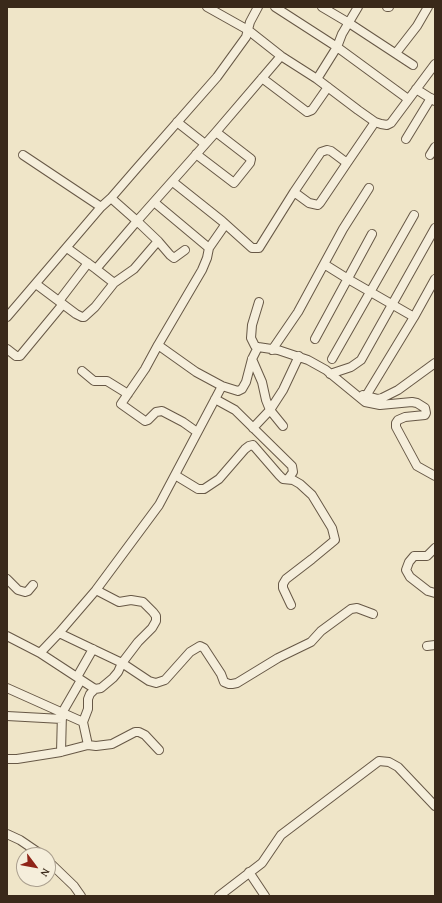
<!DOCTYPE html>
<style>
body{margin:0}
#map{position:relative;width:442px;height:903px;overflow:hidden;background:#efe5c8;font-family:"Gentium Book Plus",serif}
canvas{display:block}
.frame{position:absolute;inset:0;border:8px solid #3a291a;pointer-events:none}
.north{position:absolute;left:16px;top:847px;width:40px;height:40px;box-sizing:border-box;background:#f5eedb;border:1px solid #aa9f8e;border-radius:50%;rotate:122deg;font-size:11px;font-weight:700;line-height:16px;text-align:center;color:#3a291a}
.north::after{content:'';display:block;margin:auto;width:14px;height:18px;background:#8f2418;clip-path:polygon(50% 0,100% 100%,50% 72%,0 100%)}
</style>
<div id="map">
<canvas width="442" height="903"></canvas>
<div class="frame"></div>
<div class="north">N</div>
</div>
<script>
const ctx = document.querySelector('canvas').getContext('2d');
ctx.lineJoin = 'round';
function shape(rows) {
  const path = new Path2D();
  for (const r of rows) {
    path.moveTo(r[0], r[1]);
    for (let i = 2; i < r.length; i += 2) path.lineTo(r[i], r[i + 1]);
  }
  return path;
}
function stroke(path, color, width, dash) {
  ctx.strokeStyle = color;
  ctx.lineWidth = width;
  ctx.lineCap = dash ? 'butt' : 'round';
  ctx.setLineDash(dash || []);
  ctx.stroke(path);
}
const minor = shape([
 [207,7,248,30,281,56,317,79,358,110,375,122,381,124,387,125,391,123,435,64],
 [275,7,337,47,408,99],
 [322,7,349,23,413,65],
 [387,7,389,7],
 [396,53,417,26,428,7],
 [262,78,307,112,312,110,328,87],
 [317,79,337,47,342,34,358,7],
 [416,89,435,101],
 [177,122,205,144],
 [406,139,431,98],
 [196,154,234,183,250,163,251,159,216,132],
 [23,155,101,207],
 [430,155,435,147],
 [173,182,222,221,252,248,259,248,294,192,321,152,327,150,331,151,347,163,375,122],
 [294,192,309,203,318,205,320,203,347,163],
 [111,198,137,221,216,132,281,56],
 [154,202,209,248],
 [158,241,170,255,174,258,185,250],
 [324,264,348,279,414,317],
 [96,269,114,283],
 [36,284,76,314,82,317,84,317,95,307,114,283,134,269,158,241,137,221,96,269,67,248],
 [59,301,88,263],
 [259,302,252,325,251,338,255,346,258,347,278,350,308,360,326,370,365,402,380,405,412,402,417,403,425,408,426,413,425,415,405,417,398,420,396,423,396,427,417,466,435,476],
 [7,317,101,207,111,198,137,168,217,77,246,37,250,22,258,7],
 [315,339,372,234],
 [158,345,196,372,222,386,238,391,242,389,246,382,252,359,258,347],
 [7,349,16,356,20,356,63,304],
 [272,350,298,312,343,229,369,188],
 [252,359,262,382,266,400,270,410,283,426],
 [332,359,414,215],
 [82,371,94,381,107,381,128,394],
 [330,374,351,367,361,360,435,228],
 [363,395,378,399,382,398,398,390,435,363],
 [366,396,414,317,435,279],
 [215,399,235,410,292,466,293,472,288,479],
 [253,428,270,410,283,390,299,356],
 [197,432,183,422,162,411,156,412,148,420,145,421,121,404,145,369,158,345,202,270,207,258,209,248,225,225],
 [175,475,198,489,204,489,219,479,245,449,249,446,253,445,279,475,283,479,293,480,300,484,312,495,332,528,335,540,312,559,286,579,283,584,283,588,291,605],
 [435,548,427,556,414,556,409,562,406,570,410,577,428,591,435,593],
 [7,579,18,590,25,592,28,591,33,585],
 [96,590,119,602,131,600,143,602,153,612,156,616,156,621,152,628,138,642,122,663,149,681,156,683,165,680,190,652,200,646,204,648,221,674,224,682,229,684,232,684,237,683,278,658,311,642,321,631,351,609,357,608,373,614],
 [59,633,122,663,118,672,113,678,101,688,95,689],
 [7,636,40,653,59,633,96,590,159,505,222,386],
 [427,646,435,645],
 [77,677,93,649],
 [7,688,83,722,88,709,88,699,90,694,95,689,40,653],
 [7,716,62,719],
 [83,722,88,745,96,746,112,744,135,732,139,732,145,735,159,750],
 [61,752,62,713,81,680],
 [7,759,17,759,61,752,88,745],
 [7,834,20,840,42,855],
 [48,861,74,886,81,896],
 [249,872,265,896],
 [219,896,262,863,281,835,379,761,389,762,398,767,435,806]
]);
stroke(minor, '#675846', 10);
stroke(minor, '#f5eedb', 8);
</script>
